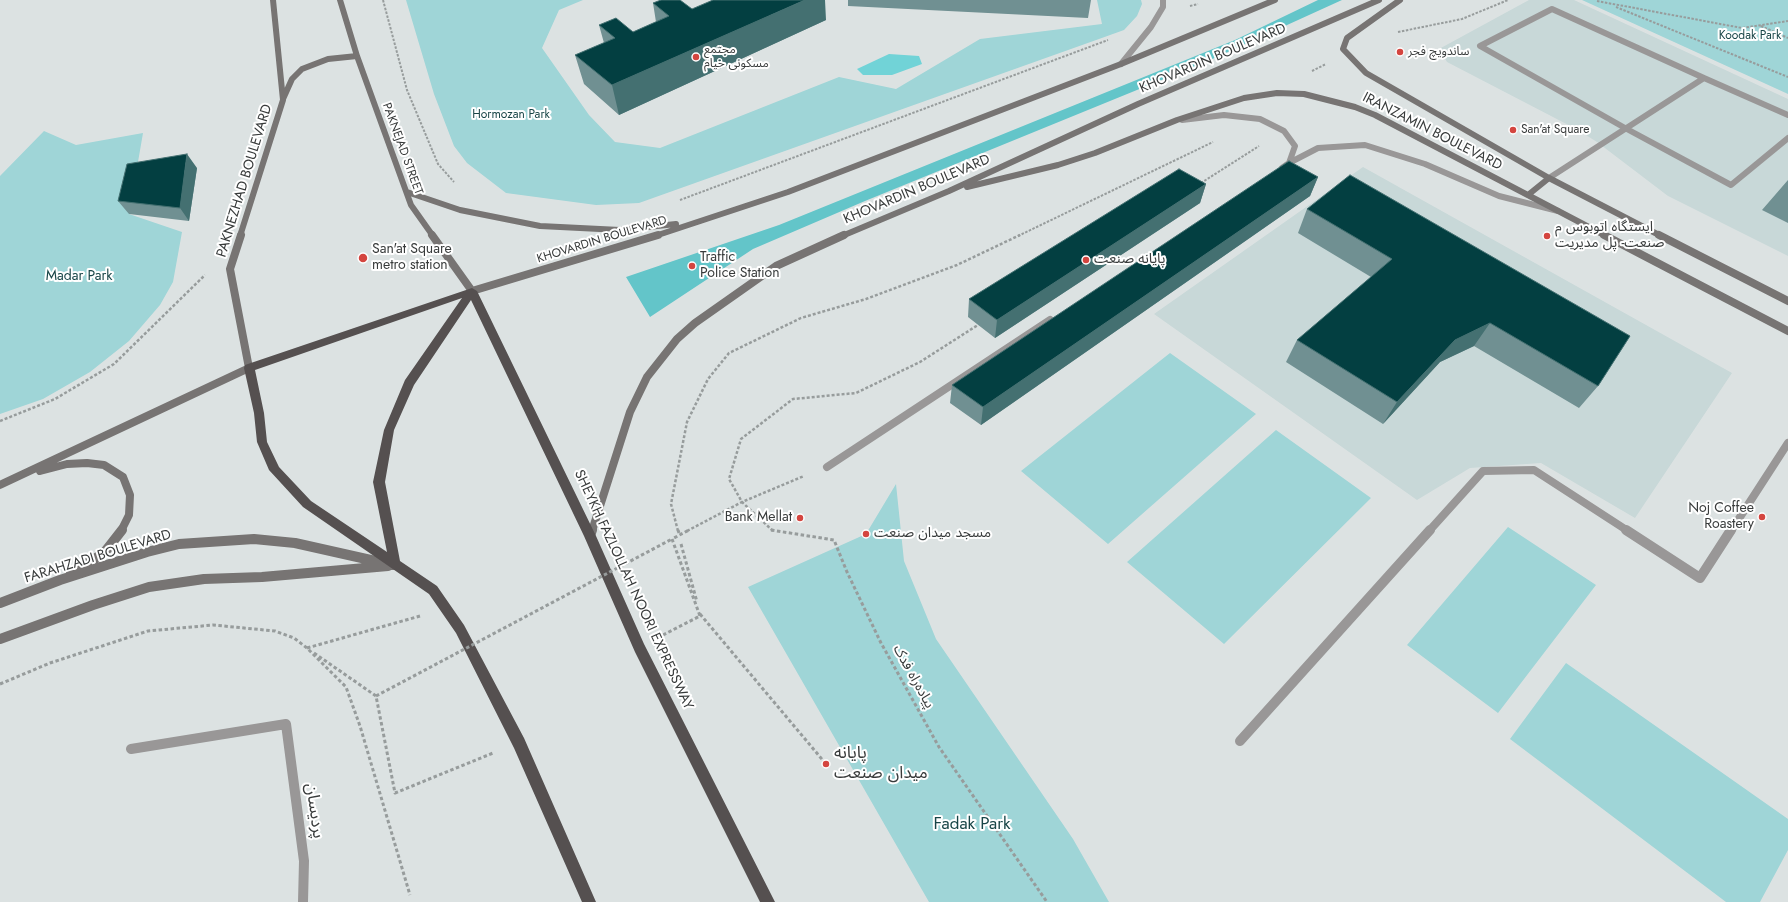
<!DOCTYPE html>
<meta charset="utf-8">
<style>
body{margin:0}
canvas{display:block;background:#dce2e2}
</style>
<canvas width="1788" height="902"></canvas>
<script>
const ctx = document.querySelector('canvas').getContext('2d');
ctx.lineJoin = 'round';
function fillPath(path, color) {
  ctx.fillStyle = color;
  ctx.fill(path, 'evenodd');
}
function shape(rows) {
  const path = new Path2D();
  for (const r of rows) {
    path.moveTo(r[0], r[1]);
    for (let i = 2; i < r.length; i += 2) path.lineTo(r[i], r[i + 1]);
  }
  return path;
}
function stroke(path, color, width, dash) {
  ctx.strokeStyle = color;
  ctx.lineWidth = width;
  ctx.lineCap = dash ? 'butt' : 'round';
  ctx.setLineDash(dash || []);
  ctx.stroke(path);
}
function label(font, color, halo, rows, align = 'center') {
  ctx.font = font + ' Jost,"Noto Sans Arabic",sans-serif';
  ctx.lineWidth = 4;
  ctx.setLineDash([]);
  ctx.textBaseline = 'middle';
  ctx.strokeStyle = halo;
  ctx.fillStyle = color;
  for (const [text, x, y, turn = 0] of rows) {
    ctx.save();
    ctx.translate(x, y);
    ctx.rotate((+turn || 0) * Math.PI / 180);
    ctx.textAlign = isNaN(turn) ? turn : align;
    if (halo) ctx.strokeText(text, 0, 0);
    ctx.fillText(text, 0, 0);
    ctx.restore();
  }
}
fillPath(shape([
 [1529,0,1574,0,1788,99,1788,256,1668,196,1597,142,1578,130,1447,62,1439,49],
 [1363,167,1732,373,1635,518,1541,463,1470,468,1417,500,1154,314]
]), '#c8d8d8');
fillPath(shape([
 [406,0,583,0,559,10,542,48,589,115,615,142,660,148,839,77,896,89,980,39,1102,24,1097,0,1141,0,1142,4,1137,16,1124,30,1099,39,639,203,596,205,506,193,467,163,454,146,434,94],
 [1582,0,1788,0,1788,94],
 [44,131,76,145,143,133,129,214,182,232,173,282,160,305,129,341,90,372,43,399,0,414,0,176],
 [1170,353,1256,414,1108,544,1021,471],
 [1276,430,1371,498,1224,644,1127,562],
 [896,484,904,561,936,639,1073,839,1109,902,929,902,748,587,866,534],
 [1508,527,1596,585,1498,713,1407,645],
 [1566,663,1788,819,1788,850,1760,902,1726,902,1510,739]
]), '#9fd5d7');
fillPath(shape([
 [1318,0,1342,0,1208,61,865,201,753,249,650,317,626,277,779,225,1235,40]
]), '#63c5c9');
fillPath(shape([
 [889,54,919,56,922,64,892,75,863,75,857,69]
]), '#71d3d7');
stroke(shape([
 [383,0,407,90,438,164,454,182],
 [1597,1,1742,28,1788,21],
 [1190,6,1198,4],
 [1616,7,1788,77],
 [1761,26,1788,38],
 [1398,32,1462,19,1508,0],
 [1312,71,1326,64],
 [1201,183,1259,146],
 [680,200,1108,40],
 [1018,236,1213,142]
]), '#979c9c', 2, [2.5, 1.5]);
stroke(shape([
 [0,421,55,399,114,364,205,275],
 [678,531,671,504,687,422,708,379,729,353,801,318,866,299,957,265,1020,235],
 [687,531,742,502,804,476],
 [773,531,742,502,729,479,741,439,793,399,856,393,920,362,981,323]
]), '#979c9c', 2.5, [3, 2]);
stroke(shape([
 [678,530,679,533],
 [771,530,834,540,847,572,881,643,939,747,1047,902],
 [681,544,697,602],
 [700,614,826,764],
 [663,635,700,616,672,539,689,530],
 [307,648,420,616],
 [314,653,376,696,395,793,493,753],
 [0,684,50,663,148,631,213,625,275,631,294,638,307,648,346,687,360,726,410,895]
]), '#979c9c', 3, [3.5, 2.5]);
stroke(shape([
 [1704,78,1552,9,1480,46,1625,128,1731,185,1788,138],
 [1182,120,1224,115,1260,119,1284,131,1295,146,1289,163,1282,168],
 [1289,163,1318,148,1365,145,1425,164,1499,196,1558,211],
 [1549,178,1704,78,1788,115]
]), '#999797', 6);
stroke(shape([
 [827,467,1050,320],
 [1429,531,1483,471,1534,470,1628,531],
 [1731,531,1788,443]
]), '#999797', 8);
stroke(shape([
 [1626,530,1700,578,1731,530],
 [1240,741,1430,530]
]), '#999797', 10);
stroke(shape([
 [131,749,286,724,304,861,303,902]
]), '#999797', 10);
stroke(shape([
 [1121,64,1151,27,1163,7,1163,0]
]), '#999797', 6);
stroke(shape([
 [340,0,357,56,411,205,433,236],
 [1400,0,1347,38,1343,49,1366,73,1549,178,1661,236],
 [283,99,292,79,302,69,328,59,357,56],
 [967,187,1058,165,1095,153,1177,120,1244,98,1277,93,1304,94,1355,107,1375,115,1606,236],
 [407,192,460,210,540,226,620,230,676,224],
 [1528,195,1549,178],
 [240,236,283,100,273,0],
 [655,236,788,192,1121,64,1275,0],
 [842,236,949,191,1138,104,1379,0]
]), '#777473', 6);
stroke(shape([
 [432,235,472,291,658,235],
 [1604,235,1788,331],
 [1659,235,1788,301],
 [40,471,67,464,87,463,104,465,123,477,130,495,129,515,121,531],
 [0,485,249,368,230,269,241,235],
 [592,531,630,412,647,377,677,339,695,323,776,266,844,235]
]), '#777473', 8);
stroke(shape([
 [590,536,592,530],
 [71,573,104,553,122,530],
 [0,603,60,580,147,552,179,544,254,539,295,543,393,565],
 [0,639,93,605,149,587,204,579,262,577,388,566]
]), '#777473', 10);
fillPath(shape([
 [472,288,477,291,596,536,644,644,775,902,760,902,635,652,584,536,471,300,414,385,394,430,385,482,400,561,437,586,464,625,524,738,596,902,582,902,514,748,456,633,429,594,303,507,269,470,257,442,254,413,244,368,245,365,472,288],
 [462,298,405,380,384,430,373,482,387,552,311,501,279,467,267,442,264,413,255,370,462,298]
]), '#555050');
stroke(shape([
 [376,696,672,539]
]), '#979c9c', 3, [3.5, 2.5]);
fillPath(shape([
 [848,0,1091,0,1088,18,848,6],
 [653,3,692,9,826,20,619,115,584,84,575,55,604,43,599,25,633,32,656,22],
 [197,168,189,221,129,214,118,201],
 [1318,177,1310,196,981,425,950,403,952,385],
 [1788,180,1788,223,1762,210],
 [1206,184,1200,203,995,338,968,317,969,299],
 [1307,209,1630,336,1598,386,1579,408,1474,346,1440,362,1383,424,1286,362,1297,340,1371,277,1298,233]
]), '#709092');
fillPath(shape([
 [805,0,825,0,826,20,619,115,612,85],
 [187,154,197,168,189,221,180,208],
 [1318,177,1310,196,981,425,983,407],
 [1206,184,1200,203,995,338,997,320],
 [1490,323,1474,346,1440,362,1383,424,1397,402,1455,340]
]), '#447071');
const building = shape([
 [661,0,680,0,692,9,713,0,805,0,612,85,575,55,615,38,599,25,616,18,633,32,669,16,653,3,661,0],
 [187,154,180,208,118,201,127,164,187,154],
 [1289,161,1318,177,983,407,952,385,1289,161],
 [1179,169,1206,184,997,320,969,299,1179,169],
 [1350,175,1630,336,1598,386,1490,323,1455,340,1397,402,1297,340,1392,259,1307,209,1350,175]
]);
fillPath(building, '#033f41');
stroke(building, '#447071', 1);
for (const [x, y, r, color] of [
 [1400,52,4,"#d4453f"],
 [696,57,4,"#d4453f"],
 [1513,130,4,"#d4453f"],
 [1547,236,4,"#d4453f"],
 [363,258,5,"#d4453f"],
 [1086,260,4,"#d4453f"],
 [692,266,4,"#d4453f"],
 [1762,517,4,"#d4453f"],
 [800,518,4,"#d4453f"],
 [866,534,4,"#d4453f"],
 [826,764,4,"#d4453f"]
]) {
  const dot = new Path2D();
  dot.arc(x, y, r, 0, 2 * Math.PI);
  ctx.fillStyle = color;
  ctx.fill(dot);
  stroke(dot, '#fff', 1.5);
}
label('12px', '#184547', '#fff', [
 ["Koodak Park",1750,36],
 ["Hormozan Park",511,115]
]);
label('12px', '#383b3b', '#fff', [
 ["مجتمع",704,50],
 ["مسکونی خیام",704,64],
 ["ساندویچ فجر",1408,52],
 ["San'at Square",1521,130]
], 'left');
label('12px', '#383b3b', '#fff', [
 ["PAKNEJAD STREET",402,149,70],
 ["KHOVARDIN BOULEVARD",602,240,-17]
]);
label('14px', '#383b3b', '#fff', [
 ["KHOVARDIN BOULEVARD",1213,59,-23],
 ["IRANZAMIN BOULEVARD",1432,132,27],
 ["PAKNEZHAD BOULEVARD",245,181,-73],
 ["KHOVARDIN BOULEVARD",917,190,-23],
 ["FARAHZADI BOULEVARD",98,557,-17],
 ["SHEYKH FAZLOLLAH NOORI EXPRESSWAY",633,590,65],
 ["پیاده‌راه فدک",913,677,61]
]);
label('14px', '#383b3b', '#fff', [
 ["ایستگاه اتوبوس م",1555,228],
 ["صنعت- پل مدیریت",1555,244],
 ["San'at Square",372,250],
 ["metro station",372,266],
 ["Traffic",700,258],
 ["Police Station",700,274],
 ["پایانه صنعت",1094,260],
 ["Noj Coffee",1754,509,"right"],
 ["Roastery",1754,525,"right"],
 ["Bank Mellat",792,518,"right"],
 ["مسجد میدان صنعت",874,534]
], 'left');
label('14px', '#184547', '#fff', [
 ["Madar Park",79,277]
]);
label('17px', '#383b3b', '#fff', [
 ["پایانه",834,754],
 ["میدان صنعت",834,774]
], 'left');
label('17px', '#383b3b', '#fff', [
 ["پردیسان",314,811,82]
]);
label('17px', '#184547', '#fff', [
 ["Fadak Park",972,825]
]);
</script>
